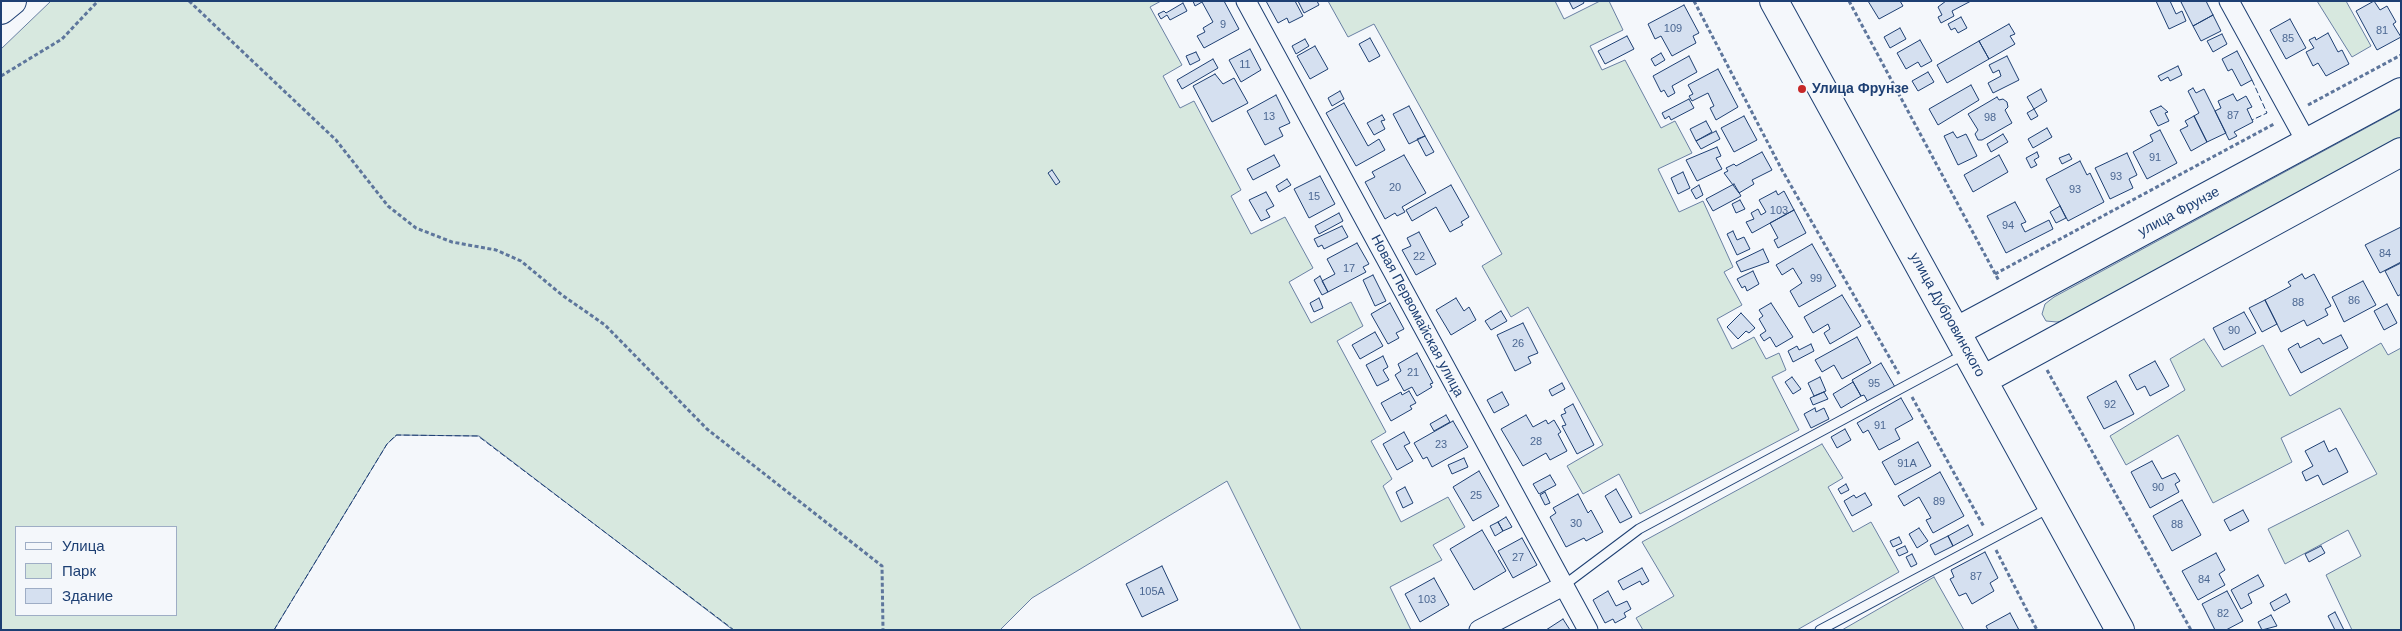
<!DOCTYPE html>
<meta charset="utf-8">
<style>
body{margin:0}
#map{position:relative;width:2402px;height:631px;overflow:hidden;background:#f4f7fb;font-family:Arial,sans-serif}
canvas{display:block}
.frame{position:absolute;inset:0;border:2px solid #1d3f73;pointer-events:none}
.legend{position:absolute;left:15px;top:526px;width:162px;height:90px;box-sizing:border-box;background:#f4f7fb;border:1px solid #9eadc5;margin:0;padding:6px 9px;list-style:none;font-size:15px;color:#1d3f73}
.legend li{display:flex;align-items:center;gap:10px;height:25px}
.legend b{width:25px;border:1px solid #9eadc5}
</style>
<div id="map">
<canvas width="2402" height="631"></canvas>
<div class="frame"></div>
<ul class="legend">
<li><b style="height:6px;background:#f4f7fb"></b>Улица</li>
<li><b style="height:14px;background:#d7e8df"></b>Парк</li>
<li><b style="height:14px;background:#d5e0f0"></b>Здание</li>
</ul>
</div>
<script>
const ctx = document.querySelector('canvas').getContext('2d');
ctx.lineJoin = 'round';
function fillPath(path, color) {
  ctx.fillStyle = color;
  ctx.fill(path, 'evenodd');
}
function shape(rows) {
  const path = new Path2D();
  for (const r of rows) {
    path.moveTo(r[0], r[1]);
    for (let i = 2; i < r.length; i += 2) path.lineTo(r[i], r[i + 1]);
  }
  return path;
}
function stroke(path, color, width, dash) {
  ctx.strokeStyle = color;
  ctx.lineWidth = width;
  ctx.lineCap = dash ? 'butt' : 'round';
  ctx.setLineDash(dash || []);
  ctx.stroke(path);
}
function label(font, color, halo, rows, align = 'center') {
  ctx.font = font + ' Arial,sans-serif';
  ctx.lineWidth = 4;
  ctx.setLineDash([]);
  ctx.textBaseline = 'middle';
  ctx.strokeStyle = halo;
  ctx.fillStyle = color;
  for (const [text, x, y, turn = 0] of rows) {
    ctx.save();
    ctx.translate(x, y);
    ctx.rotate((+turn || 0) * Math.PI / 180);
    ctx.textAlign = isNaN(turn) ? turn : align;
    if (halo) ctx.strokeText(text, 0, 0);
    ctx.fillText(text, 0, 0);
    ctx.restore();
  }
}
const green = shape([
 [51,1,1161,1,1150,7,1182,65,1163,76,1180,108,1194,101,1241,190,1231,196,1251,234,1285,217,1313,268,1289,282,1311,323,1351,302,1363,326,1337,341,1386,432,1371,441,1392,479,1383,486,1401,522,1448,497,1465,527,1433,545,1442,560,1390,587,1411,630,1301,630,1227,481,1032,598,1000,630,733,630,479,436,397,435,387,444,274,630,1,630,1,49,51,1],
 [16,527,176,527,176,615,16,615,16,527],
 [1328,1,1555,1,1564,19,1600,1,1609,1,1623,30,1590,46,1602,70,1625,60,1661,128,1675,121,1692,153,1658,169,1679,212,1703,201,1733,267,1724,272,1742,305,1717,319,1732,349,1754,337,1766,359,1779,353,1786,370,1772,377,1799,430,1640,514,1619,474,1583,494,1567,466,1603,445,1528,307,1511,317,1482,266,1502,254,1374,24,1348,37,1328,1],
 [2317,1,2346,1,2371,46,2352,57,2317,1],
 [2401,109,2401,139,2066,320,2057,322,2046,321,2042,314,2045,304,2054,297,2401,109],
 [2204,339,2222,367,2263,345,2290,396,2381,343,2388,355,2401,348,2401,630,2352,630,2326,575,2361,556,2348,530,2285,564,2268,529,2377,474,2340,408,2281,438,2292,462,2213,503,2178,435,2126,465,2110,436,2185,390,2170,359,2204,339],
 [1822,444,1843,478,1828,487,1853,532,1871,522,1899,572,1797,630,1643,630,1636,618,1674,596,1642,542,1822,444],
 [1934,577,1964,630,1842,630,1934,577]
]);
fillPath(green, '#d7e8df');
stroke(green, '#687fa3', 1);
const building = shape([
 [1193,1,1224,1,1239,29,1204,48,1197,36,1205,32,1203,28,1213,22,1202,2,1195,6,1193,1],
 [1266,1,1295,1,1303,16,1289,23,1287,18,1278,23,1266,1],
 [1298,1,1317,1,1319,5,1304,13,1298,1],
 [1569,1,1583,1,1584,3,1573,9,1569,1],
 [1868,1,1900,1,1903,6,1879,19,1868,1],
 [1946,1,1971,1,1952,11,1954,16,1941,23,1938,17,1942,15,1938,7,1946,1],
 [2156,1,2170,1,2176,14,2182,11,2186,21,2169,29,2156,1],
 [2184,1,2206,1,2213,15,2193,26,2181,2,2184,1],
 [2374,1,2380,10,2387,6,2396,22,2393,24,2401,37,2377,50,2356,11,2374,1],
 [1183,3,1187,11,1170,20,1167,15,1161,19,1158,14,1164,11,1166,13,1183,3],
 [1684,5,1699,33,1693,36,1696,43,1672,56,1661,36,1655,39,1648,24,1684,5],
 [2213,15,2221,31,2201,41,2193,26,2213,15],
 [1961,17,1967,28,1958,33,1955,28,1951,30,1948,24,1961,17],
 [2290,19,2306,48,2286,59,2270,30,2290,19],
 [2009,24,2015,34,2010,36,2015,44,1989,59,1979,41,2009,24],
 [1900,28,1906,39,1890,48,1884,37,1900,28],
 [2328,33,2338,52,2342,50,2349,64,2326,76,2318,63,2313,66,2306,52,2314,48,2309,40,2315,37,2316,40,2328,33],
 [2222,34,2227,44,2213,52,2207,41,2222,34],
 [1627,36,1634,49,1605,64,1598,51,1627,36],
 [1370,38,1380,56,1369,62,1359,44,1370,38],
 [1305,39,1309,46,1296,54,1292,46,1305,39],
 [1920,40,1932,61,1921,67,1918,62,1906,69,1897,53,1920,40],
 [1979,41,1989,59,1947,83,1937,65,1979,41],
 [1315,46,1328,69,1310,79,1297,56,1315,46],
 [1250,49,1261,70,1241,82,1229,60,1250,49],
 [2237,51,2252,80,2241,86,2232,69,2228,71,2222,59,2237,51],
 [1196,52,1200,60,1190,65,1186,56,1196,52],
 [1661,53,1665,60,1655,66,1651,59,1661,53],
 [1689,56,1697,72,1672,86,1675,93,1668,97,1664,90,1661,92,1653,76,1689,56],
 [2007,56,2019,80,1993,93,1988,83,2001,76,1999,70,1993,73,1989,65,2007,56],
 [1213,59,1218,68,1182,89,1177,80,1213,59],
 [2178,66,2182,75,2170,81,2168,77,2161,81,2158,76,2178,66],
 [1718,69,1738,107,1716,120,1710,108,1714,106,1708,93,1692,101,1689,96,1693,94,1688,85,1718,69],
 [1928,72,1934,82,1918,91,1912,81,1928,72],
 [1215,74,1223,84,1234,78,1248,103,1212,122,1193,86,1215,74],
 [1971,85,1979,100,1938,125,1929,109,1971,85],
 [2193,88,2196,93,2204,89,2226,133,2207,142,2194,116,2199,113,2188,91,2193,88],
 [2041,89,2047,101,2034,109,2027,97,2041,89],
 [1340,91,1344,99,1332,106,1328,98,1340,91],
 [2233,94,2237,101,2246,96,2252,107,2247,109,2253,122,2234,132,2237,136,2229,140,2215,111,2221,108,2218,101,2233,94],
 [1276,95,1290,123,1279,128,1283,136,1265,145,1247,111,1276,95],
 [1997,97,1999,100,2003,99,2007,102,2008,107,2005,110,2012,123,1982,140,1978,140,1975,134,1978,130,1968,114,1997,97],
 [1689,99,1694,108,1671,120,1669,116,1665,119,1662,113,1689,99],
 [1344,103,1368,146,1379,139,1385,150,1356,166,1326,113,1344,103],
 [1409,106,1425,136,1409,144,1393,114,1409,106],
 [2161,106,2168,112,2165,113,2169,121,2158,126,2150,111,2161,106],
 [2034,109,2038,116,2031,120,2027,113,2034,109],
 [1382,115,1385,120,1381,121,1385,129,1374,135,1367,123,1382,115],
 [1744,116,1757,140,1734,152,1721,128,1744,116],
 [2194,116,2207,142,2191,151,2180,130,2188,126,2185,121,2194,116],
 [1706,121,1712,132,1696,141,1690,129,1706,121],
 [2047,128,2052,137,2033,148,2028,139,2047,128],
 [2160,130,2177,163,2147,179,2133,152,2153,141,2150,135,2160,130],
 [1716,131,1720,139,1701,149,1696,141,1716,131],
 [1953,132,1957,138,1966,134,1977,156,1958,165,1944,136,1953,132],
 [2003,134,2008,142,1991,152,1987,144,2003,134],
 [1425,136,1434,152,1426,156,1417,139,1425,136],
 [1717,147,1721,156,1716,158,1722,169,1697,181,1686,160,1717,147],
 [1762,152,1772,170,1752,180,1754,184,1739,193,1724,173,1728,171,1726,168,1734,164,1736,166,1762,152],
 [2037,152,2039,157,2034,160,2037,165,2031,168,2026,158,2037,152],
 [2127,153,2137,175,2129,179,2133,188,2110,199,2095,168,2127,153],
 [2069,154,2072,159,2062,164,2059,158,2069,154],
 [1274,155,1280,166,1253,180,1247,169,1274,155],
 [1404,155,1426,193,1402,207,1405,212,1397,216,1395,213,1385,219,1365,182,1375,177,1372,172,1404,155],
 [1999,155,2008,172,1973,192,1964,175,1999,155],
 [2080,161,2087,175,2090,173,2104,202,2068,221,2046,179,2080,161],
 [1052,170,1060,182,1056,185,1048,173,1052,170],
 [1683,172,1690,188,1678,194,1671,178,1683,172],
 [1320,176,1335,204,1309,218,1294,189,1320,176],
 [1287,179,1291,185,1279,192,1276,186,1287,179],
 [1734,184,1741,196,1713,211,1706,199,1734,184],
 [1451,185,1469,217,1461,222,1463,225,1450,232,1436,207,1412,221,1406,210,1451,185],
 [1699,185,1703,195,1696,199,1691,190,1699,185],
 [1776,191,1778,195,1784,191,1794,210,1752,233,1746,222,1754,219,1751,213,1758,209,1761,215,1766,212,1759,200,1776,191],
 [1266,192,1274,206,1266,210,1270,217,1261,221,1249,200,1266,192],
 [1740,200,1745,209,1736,213,1732,204,1740,200],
 [2015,202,2026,222,2021,224,2025,232,2049,220,2053,229,2006,253,1987,216,2015,202],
 [2060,206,2066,218,2056,223,2050,212,2060,206],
 [1794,210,1806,233,1778,248,1774,240,1778,238,1770,223,1794,210],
 [1339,213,1343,221,1319,234,1315,226,1339,213],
 [1342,226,1348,237,1324,249,1322,245,1318,247,1314,239,1342,226],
 [2401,227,2401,262,2380,273,2365,245,2401,227],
 [1733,231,1737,240,1744,237,1750,249,1737,255,1727,234,1733,231],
 [1419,232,1436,264,1416,275,1402,250,1411,246,1407,238,1419,232],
 [1357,243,1369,264,1363,267,1366,272,1328,292,1322,281,1335,274,1327,259,1357,243],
 [1812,244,1836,286,1799,307,1790,291,1802,283,1793,268,1782,275,1776,265,1812,244],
 [1763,249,1769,262,1741,272,1736,262,1763,249],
 [2401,263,2401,294,2398,296,2385,271,2401,263],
 [1753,271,1759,284,1747,291,1745,286,1742,288,1737,279,1753,271],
 [2302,274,2305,279,2314,274,2331,306,2325,309,2328,315,2307,326,2304,320,2281,332,2265,300,2291,286,2288,282,2302,274],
 [1373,275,1386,301,1375,306,1363,280,1373,275],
 [1320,276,1328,292,1322,295,1314,280,1320,276],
 [2363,281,2376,305,2344,322,2332,297,2363,281],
 [1842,295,1861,326,1830,344,1824,333,1830,329,1828,324,1813,333,1804,317,1842,295],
 [1319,298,1323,308,1314,312,1310,303,1319,298],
 [1456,298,1464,311,1469,307,1476,320,1451,335,1436,310,1456,298],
 [2265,300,2277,324,2262,332,2249,308,2265,300],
 [1390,303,1404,329,1396,333,1399,338,1388,344,1371,314,1390,303],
 [1771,303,1793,337,1776,347,1770,337,1764,341,1760,335,1766,331,1759,319,1763,316,1759,310,1771,303],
 [2387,304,2397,323,2384,330,2374,311,2387,304],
 [1501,311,1507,321,1491,330,1485,321,1501,311],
 [2244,312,2256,333,2224,350,2213,328,2244,312],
 [1741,313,1755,328,1749,333,1746,331,1738,339,1727,327,1741,313],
 [1523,323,1538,353,1528,357,1531,363,1515,371,1497,335,1523,323],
 [1375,332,1383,346,1360,359,1352,345,1375,332],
 [2341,335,2348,348,2301,373,2288,349,2298,343,2300,348,2319,338,2323,344,2341,335],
 [1857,337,1871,363,1842,379,1834,365,1822,372,1815,360,1857,337],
 [1811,344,1814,351,1793,362,1788,351,1797,346,1799,350,1811,344],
 [1417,353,1433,383,1430,384,1432,387,1417,396,1412,387,1404,391,1395,375,1401,371,1398,364,1417,353],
 [1383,356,1388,367,1383,370,1389,380,1377,386,1366,365,1383,356],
 [2155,361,2169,386,2150,396,2145,386,2137,390,2129,375,2155,361],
 [1881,363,1895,387,1868,402,1864,395,1861,396,1852,380,1881,363],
 [1792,377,1801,389,1793,394,1785,382,1792,377],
 [1820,377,1826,391,1814,396,1808,383,1820,377],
 [2116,381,2134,414,2104,429,2087,397,2116,381],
 [1853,382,1861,396,1841,408,1833,394,1853,382],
 [1562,383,1565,389,1552,396,1549,390,1562,383],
 [1409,391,1416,403,1410,406,1412,409,1391,421,1381,403,1401,392,1402,395,1409,391],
 [1502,392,1509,405,1494,413,1487,400,1502,392],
 [1824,392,1828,399,1813,405,1810,398,1824,392],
 [1901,398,1913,419,1895,429,1900,439,1879,450,1868,430,1863,433,1857,423,1901,398],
 [1573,404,1594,445,1577,454,1562,426,1566,425,1561,415,1566,413,1564,409,1573,404],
 [1815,408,1816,412,1824,408,1829,419,1811,428,1804,414,1815,408],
 [1446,415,1450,422,1434,431,1430,424,1446,415],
 [1526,415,1533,427,1546,420,1548,424,1554,420,1561,432,1558,434,1567,451,1550,460,1546,453,1523,466,1501,429,1526,415],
 [1453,421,1468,447,1432,467,1427,457,1423,459,1414,443,1453,421],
 [1845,429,1851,440,1837,448,1831,437,1845,429],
 [1404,432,1410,443,1404,446,1413,461,1397,470,1383,444,1404,432],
 [2324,441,2329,452,2336,448,2348,472,2323,485,2318,475,2306,481,2302,472,2313,466,2305,451,2324,441],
 [1918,442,1931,466,1895,485,1882,462,1918,442],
 [1464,458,1468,467,1452,474,1448,465,1464,458],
 [2152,461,2162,479,2175,473,2180,481,2175,484,2179,492,2150,508,2131,472,2152,461],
 [1479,471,1499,506,1473,521,1453,487,1479,471],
 [1940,472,1964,516,1933,533,1926,520,1931,518,1919,497,1904,506,1898,496,1940,472],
 [1550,475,1556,485,1539,494,1533,484,1550,475],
 [1846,484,1849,490,1841,494,1838,489,1846,484],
 [1405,487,1413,503,1403,508,1396,492,1405,487],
 [1616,489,1632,517,1620,523,1605,496,1616,489],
 [1545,492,1550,503,1545,505,1540,495,1545,492],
 [1865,493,1872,505,1852,516,1844,501,1854,495,1856,498,1865,493],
 [1578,494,1588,513,1591,510,1603,532,1586,541,1584,538,1566,547,1550,517,1556,513,1553,508,1578,494],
 [2182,500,2201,535,2172,551,2153,516,2182,500],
 [2243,510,2249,521,2230,531,2224,520,2243,510],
 [1506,517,1512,527,1503,531,1498,522,1506,517],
 [1498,522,1503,531,1495,536,1490,526,1498,522],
 [1968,525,1973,535,1953,546,1948,536,1968,525],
 [1919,528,1928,541,1917,548,1909,534,1919,528],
 [1482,530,1506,571,1474,590,1450,549,1482,530],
 [1948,536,1953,546,1935,555,1930,545,1948,536],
 [1899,537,1902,543,1893,547,1890,541,1899,537],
 [1522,538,1537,565,1513,578,1498,551,1522,538],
 [1905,546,1908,552,1899,556,1896,550,1905,546],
 [2321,546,2325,553,2309,562,2305,554,2321,546],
 [1985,552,1998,578,1990,583,1994,591,1972,604,1966,593,1959,596,1950,579,1954,577,1951,570,1985,552],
 [2216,553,2225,570,2219,574,2225,585,2198,600,2182,571,2216,553],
 [1912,554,1917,564,1911,567,1906,557,1912,554],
 [1162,566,1178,600,1142,617,1126,584,1162,566],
 [1642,568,1649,581,1642,585,1640,581,1623,590,1618,581,1642,568],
 [2258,575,2264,586,2248,594,2252,603,2241,609,2231,590,2258,575],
 [1434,578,1449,605,1420,622,1405,594,1434,578],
 [1608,591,1616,606,1627,601,1631,609,1624,613,1626,617,1615,623,1613,619,1605,623,1593,600,1608,591],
 [2227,591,2243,621,2226,630,2215,630,2202,604,2227,591],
 [2286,594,2290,602,2274,611,2270,603,2286,594],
 [2335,612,2344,630,2335,630,2328,616,2335,612],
 [2010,613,2019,630,1988,630,1986,626,2010,613],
 [2271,615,2277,626,2262,630,2258,622,2271,615],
 [1563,619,1570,630,1546,630,1563,619]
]);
fillPath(building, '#d5e0f0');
stroke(building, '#1d3f73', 1);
const lane = shape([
 [1563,586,1639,529,1965,354],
 [1820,630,2049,508]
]);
const street = shape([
 [1246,1,1588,630],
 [2229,1,2307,143],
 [1479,630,1563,586]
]);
const primary = shape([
 [1774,1,2120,630],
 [1,10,12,1],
 [1957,331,2401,92],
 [1983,380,2401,152]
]);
stroke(lane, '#1d3f73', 11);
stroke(street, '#1d3f73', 21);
stroke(primary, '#1d3f73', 30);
stroke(shape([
 [189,1,336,140,388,206,416,228,452,242,496,250,521,261,562,295,605,325,707,429,882,566,883,630],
 [1694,1,1782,170,1899,374],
 [1849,1,1999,281],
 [1,76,62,39,98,1],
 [2308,105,2401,55],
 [1995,274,2274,124],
 [2047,370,2191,630],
 [1912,397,1984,527],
 [1996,550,2037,630]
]), '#5e769c', 3, [4, 2.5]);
stroke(lane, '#f4f7fb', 9);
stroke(street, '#f4f7fb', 19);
stroke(primary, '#f4f7fb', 28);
stroke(shape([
 [2252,80,2267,113,2252,120],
 [274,630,387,444,396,435,478,436,734,630]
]), '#1d3f73', 1, [6, 2.5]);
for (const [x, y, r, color] of [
 [1802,89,5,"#c62828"]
]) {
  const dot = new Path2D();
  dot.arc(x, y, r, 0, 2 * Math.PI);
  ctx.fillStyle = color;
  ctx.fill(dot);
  stroke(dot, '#f4f7fb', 2);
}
label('11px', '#4b6792', null, [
 ["9",1223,25],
 ["109",1673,29],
 ["81",2382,31],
 ["85",2288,39],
 ["11",1245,65],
 ["87",2233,116],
 ["13",1269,117],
 ["98",1990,118],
 ["91",2155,158],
 ["93",2116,177],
 ["20",1395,188],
 ["93",2075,190],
 ["15",1314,197],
 ["103",1779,211],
 ["94",2008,226],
 ["84",2385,254],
 ["22",1419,257],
 ["17",1349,269],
 ["99",1816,279],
 ["86",2354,301],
 ["88",2298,303],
 ["90",2234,331],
 ["26",1518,344],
 ["21",1413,373],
 ["95",1874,384],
 ["92",2110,405],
 ["91",1880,426],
 ["28",1536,442],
 ["23",1441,445],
 ["91А",1907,464],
 ["90",2158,488],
 ["25",1476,496],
 ["89",1939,502],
 ["30",1576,524],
 ["88",2177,525],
 ["27",1518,558],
 ["87",1976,577],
 ["84",2204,580],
 ["105А",1152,592],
 ["103",1427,600],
 ["82",2223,614]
]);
label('bold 14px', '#1d3f73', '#f4f7fb', [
 ["Улица Фрунзе",1812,89]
], 'left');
label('14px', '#1d3f73', '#f4f7fb', [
 ["улица Фрунзе",2179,212,-28],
 ["улица Дубровинского",1947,315,61],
 ["Новая Первомайская улица",1417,316,62]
]);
</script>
